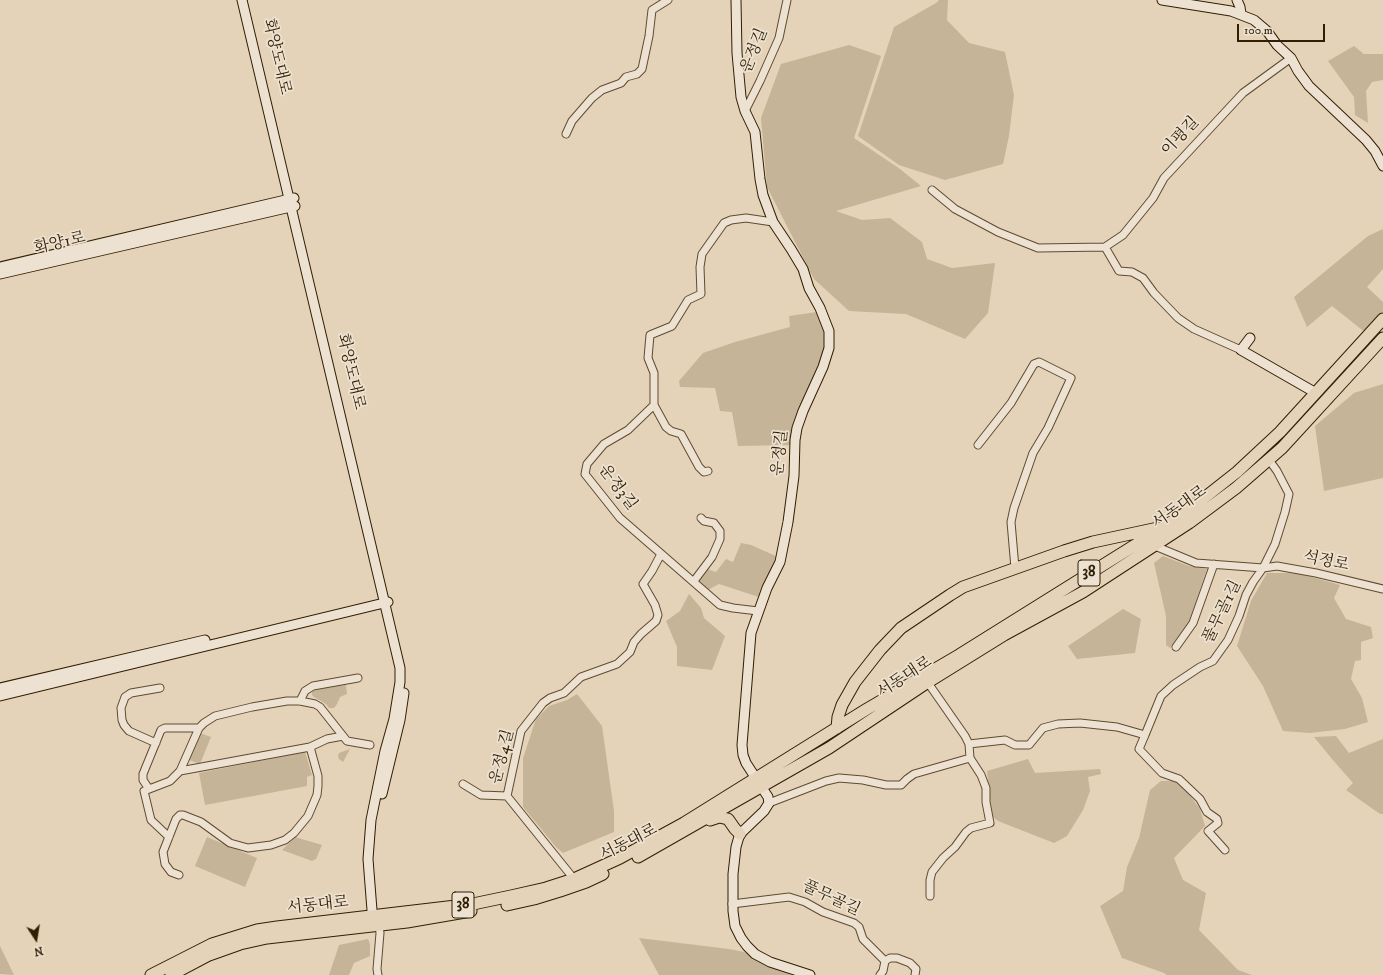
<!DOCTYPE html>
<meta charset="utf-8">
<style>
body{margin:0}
#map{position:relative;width:1383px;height:975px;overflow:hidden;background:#e4d3b8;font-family:"IM FELL DW Pica",serif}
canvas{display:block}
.north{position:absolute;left:16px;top:919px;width:40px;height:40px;-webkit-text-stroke:3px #ede2d1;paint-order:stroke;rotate:168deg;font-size:11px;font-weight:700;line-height:16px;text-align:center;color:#311e03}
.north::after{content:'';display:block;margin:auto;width:14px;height:18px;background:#311e03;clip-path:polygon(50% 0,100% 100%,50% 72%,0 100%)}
.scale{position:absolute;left:1237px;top:24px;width:88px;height:18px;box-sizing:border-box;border:2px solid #311e03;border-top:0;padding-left:5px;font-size:12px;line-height:14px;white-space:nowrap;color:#311e03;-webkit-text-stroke:3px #ede2d1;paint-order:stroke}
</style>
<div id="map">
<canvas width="1383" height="975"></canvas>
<div class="north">N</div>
<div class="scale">100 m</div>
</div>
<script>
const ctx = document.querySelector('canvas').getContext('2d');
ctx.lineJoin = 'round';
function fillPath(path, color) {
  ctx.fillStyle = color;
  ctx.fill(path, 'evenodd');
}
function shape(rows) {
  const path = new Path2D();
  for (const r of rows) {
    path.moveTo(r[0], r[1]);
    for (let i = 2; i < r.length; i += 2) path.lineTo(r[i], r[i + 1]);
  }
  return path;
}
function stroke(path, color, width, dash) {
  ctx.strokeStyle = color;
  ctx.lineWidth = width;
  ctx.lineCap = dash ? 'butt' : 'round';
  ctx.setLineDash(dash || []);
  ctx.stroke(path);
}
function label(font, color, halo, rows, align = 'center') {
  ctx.font = font + ' "IM FELL DW Pica","Noto Serif KR",serif';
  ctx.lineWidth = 3.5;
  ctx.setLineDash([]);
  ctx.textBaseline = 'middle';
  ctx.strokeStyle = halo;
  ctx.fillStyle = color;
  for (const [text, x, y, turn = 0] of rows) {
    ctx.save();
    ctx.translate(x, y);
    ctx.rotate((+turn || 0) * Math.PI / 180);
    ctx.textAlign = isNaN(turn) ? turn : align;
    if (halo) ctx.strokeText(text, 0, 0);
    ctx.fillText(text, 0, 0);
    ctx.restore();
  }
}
fillPath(shape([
 [939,0,948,0,947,20,969,43,1005,52,1014,95,1009,136,1003,164,945,180,899,165,858,136,894,27,936,3],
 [849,45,881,56,854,138,900,169,921,186,836,211,862,220,890,218,922,242,927,259,952,268,995,263,988,313,965,339,906,314,849,311,814,279,767,187,761,118,781,64],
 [1354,46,1364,54,1383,54,1383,80,1372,82,1366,91,1368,123,1355,115,1354,97,1328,61],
 [1383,229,1383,269,1367,287,1383,302,1383,311,1366,333,1332,306,1307,327,1294,297,1368,236],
 [817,312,824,331,825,347,818,370,795,418,791,445,738,446,732,412,720,411,715,388,680,387,679,381,703,353,735,342,790,327,789,316],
 [1383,384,1383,478,1324,491,1315,426,1354,393],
 [741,543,751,545,778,557,768,600,719,584,708,590,697,581,707,569,716,572,726,559,733,562],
 [1163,556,1189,566,1207,569,1189,622,1170,648,1166,645,1166,616,1154,563],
 [1267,573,1298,573,1340,585,1334,598,1346,619,1371,627,1373,638,1361,642,1361,660,1355,661,1351,679,1362,698,1368,722,1345,729,1310,733,1283,731,1263,686,1237,646,1251,601],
 [689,594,701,608,704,618,725,636,712,670,677,666,677,647,666,621,680,611],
 [1123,609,1141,619,1135,653,1077,659,1068,646],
 [346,685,347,694,340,697,337,704,334,708,329,708,326,704,314,697,312,695,312,691,332,686],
 [577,694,602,726,614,811,614,832,563,853,556,847,523,807,523,758,536,719,549,706,567,700],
 [200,733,211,737,200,764,189,760],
 [1336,736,1349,753,1383,739,1383,814,1380,814,1346,790,1353,783,1332,759,1314,737],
 [350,749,343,762,339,759,338,756,339,753],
 [305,752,312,775,307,777,307,786,205,805,199,773],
 [1028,759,1035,773,1100,769,1101,774,1088,777,1090,791,1083,810,1067,836,1054,843,998,821,992,816,987,771],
 [1161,781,1174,781,1184,787,1200,809,1205,826,1174,858,1183,880,1206,893,1199,930,1238,970,1252,975,1167,975,1164,973,1122,958,1100,906,1123,891,1127,867,1139,838,1150,790],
 [207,837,257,858,245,887,195,866],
 [295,837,322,845,316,859,312,861,282,850],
 [639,938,729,949,744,952,791,975,659,975],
 [368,939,370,944,370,956,354,963,349,975,329,975,339,945],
 [0,946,14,975,0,974]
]), '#c6b499');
const street = shape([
 [745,111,760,81,779,38,787,0],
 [566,134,572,121,592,98,602,90,621,83,626,77,637,74,642,69,649,36,652,10,668,0],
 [932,190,955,209,998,232,1038,248,1105,247,1123,235,1153,198,1164,178,1243,93,1291,58],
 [1105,247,1119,271,1132,272,1143,278,1154,293,1178,318,1194,329,1241,350],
 [654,405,666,427,671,431,681,434,699,467,704,472,708,471],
 [978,445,1011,403,1034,364,1039,362,1071,378,1048,428,1033,453,1014,508,1011,522,1015,568],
 [1155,546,1196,563,1263,568,1277,566,1316,573,1383,589],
 [694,581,712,557,720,539,720,531,714,523,704,521,701,518],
 [758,611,733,608,720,605,620,518,585,474,587,464,604,444,628,430,654,405,654,373,648,358,650,335,672,326,688,300,701,294,700,267,702,254,724,223,731,220,746,218,773,222],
 [1176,647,1193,623,1214,564],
 [300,701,305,691,313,686,358,678],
 [1145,735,1161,696,1173,685,1200,667,1213,661,1228,640,1239,616,1246,595,1253,582,1263,568,1275,544,1285,512,1289,494,1277,471,1269,460],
 [156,743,129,731,124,725,122,720,121,708,125,697,131,693,160,688],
 [969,744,1005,740,1015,745,1029,745,1043,728,1058,724,1080,723,1117,727,1145,735,1139,749,1162,773,1179,779,1200,799,1207,812,1217,819,1218,823,1208,831,1225,850],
 [180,771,310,747,327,739,343,736],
 [463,784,481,795,507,796],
 [149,789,143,780,143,774,161,730,165,728,199,728],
 [769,803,826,781,839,778,863,780,886,785,901,785,907,779,914,774,970,758,969,744,965,736,926,680],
 [169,837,151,820,144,791,170,781,180,771,199,728,204,723,215,716,252,707,287,701,300,701,315,704,320,707,347,741,370,745],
 [179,875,171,872,165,864,163,852,176,819,180,815,183,815,201,822,230,843,248,848,271,845,285,840,294,833,308,816,317,795,318,786,318,776,310,747],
 [574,879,507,796,521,731,543,703,550,698,564,693,581,677,617,664,630,652,634,642,641,634,656,621,658,615,655,605,643,584,652,571,661,554],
 [930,896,930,880,932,872,943,858,955,847,966,832,971,828,990,823,986,802,986,788,981,775,970,758],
 [732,904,789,897,805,902,823,912,854,923,859,927,863,939,885,961,890,958,897,958,910,963,916,969,915,975],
 [378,975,377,969,380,933,379,925],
 [880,975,883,971,885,961]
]);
const secondary = shape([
 [242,0,400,668,400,682,394,719,385,751,371,820,368,859,373,923],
 [736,0,737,53,741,97,745,111,755,132,760,179,763,195,773,222,791,249,803,269,809,288,820,308,829,331,829,348,823,367,803,411,797,428,795,440,794,476,788,522,780,562,767,588,751,633,742,745,743,755,746,763,768,797,769,803,764,811,740,834,738,840,736,847,733,874,733,911,735,926,741,938,747,946,755,954,770,962,810,975],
 [1162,0,1231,11,1254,20,1267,31,1277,45,1291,58,1298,71,1309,86,1366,140,1375,151,1383,166],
 [1237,0,1240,7,1241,14],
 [0,267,294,198],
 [0,274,295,206],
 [1250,338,1241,350,1316,393],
 [0,688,205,640],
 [0,696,388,602],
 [382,794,400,720,404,693]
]);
const primary = shape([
 [837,728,838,717,842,705,855,682,880,650,901,628,950,595,963,587,1064,551,1093,542,1158,528],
 [710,820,719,817,728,819,735,829,740,834],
 [638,857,829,748,925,684,1004,635,1083,592,1189,523,1236,488,1282,448,1383,338],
 [507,905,534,899,560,891,586,882,603,874],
 [151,975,212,944,257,930,277,927,473,904,511,896,546,888,574,879,620,858,684,823,867,709,959,655,1148,537,1185,513,1237,472,1280,432,1383,319],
 [171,975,209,955,240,944,267,938,407,922,471,911]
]);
stroke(street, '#5e4b30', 9);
stroke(secondary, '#311e03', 11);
stroke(primary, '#311e03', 13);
stroke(street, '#ede2d1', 7);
stroke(secondary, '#ede2d1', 9);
stroke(primary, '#e4d3b8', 11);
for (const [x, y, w] of [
 [1089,573,22],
 [463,905,22]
]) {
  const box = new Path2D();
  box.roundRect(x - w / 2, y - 13, w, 26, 3);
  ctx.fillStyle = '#ede2d1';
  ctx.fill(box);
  stroke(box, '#311e03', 1);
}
label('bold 15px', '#311e03', null, [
 ["38",1089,573],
 ["38",463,905]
]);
label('16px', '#311e03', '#ede2d1', [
 ["운정길",755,51,-68],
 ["화양도대로",276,57,77],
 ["이평길",1181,137,-47],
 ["화양1로",60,244,-13],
 ["화양도대로",350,372,77],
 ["운정길",781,453,-84],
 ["운정3길",617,488,53],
 ["서동대로",1180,508,-35],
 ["석정로",1326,562,12],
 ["풀무골1길",1223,612,-64],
 ["서동대로",905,678,-33],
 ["운정4길",503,757,-76],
 ["서동대로",629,843,-27],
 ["풀무골길",831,899,25],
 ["서동대로",318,906,-6]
]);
</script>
